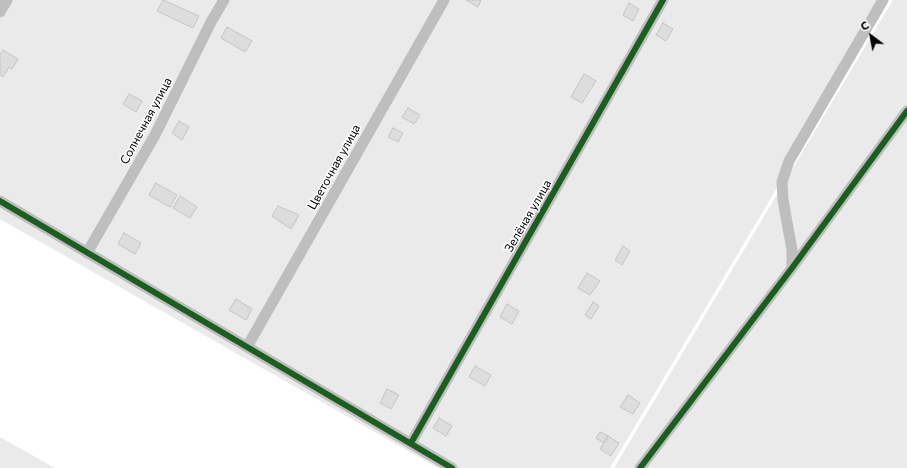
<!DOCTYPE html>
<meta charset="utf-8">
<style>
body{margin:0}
#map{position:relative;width:907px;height:468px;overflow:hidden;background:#fff;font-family:Commissioner,sans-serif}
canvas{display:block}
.north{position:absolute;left:851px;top:16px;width:40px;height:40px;-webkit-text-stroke:3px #fff;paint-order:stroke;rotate:328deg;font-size:11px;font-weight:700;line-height:16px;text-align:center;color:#000}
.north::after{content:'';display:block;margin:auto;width:14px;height:18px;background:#000;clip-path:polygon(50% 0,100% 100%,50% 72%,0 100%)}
</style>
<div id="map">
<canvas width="907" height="468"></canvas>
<div class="north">С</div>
</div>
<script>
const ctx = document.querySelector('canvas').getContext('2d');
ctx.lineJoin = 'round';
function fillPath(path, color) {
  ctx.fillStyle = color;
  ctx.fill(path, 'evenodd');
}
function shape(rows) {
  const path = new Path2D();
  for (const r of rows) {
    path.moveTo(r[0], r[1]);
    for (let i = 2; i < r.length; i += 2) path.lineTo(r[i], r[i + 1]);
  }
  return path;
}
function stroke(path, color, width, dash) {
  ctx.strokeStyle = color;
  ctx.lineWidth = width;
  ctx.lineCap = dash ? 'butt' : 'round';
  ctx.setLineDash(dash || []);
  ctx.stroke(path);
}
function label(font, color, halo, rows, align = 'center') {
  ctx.font = font + ' Commissioner,sans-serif';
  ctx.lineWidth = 3;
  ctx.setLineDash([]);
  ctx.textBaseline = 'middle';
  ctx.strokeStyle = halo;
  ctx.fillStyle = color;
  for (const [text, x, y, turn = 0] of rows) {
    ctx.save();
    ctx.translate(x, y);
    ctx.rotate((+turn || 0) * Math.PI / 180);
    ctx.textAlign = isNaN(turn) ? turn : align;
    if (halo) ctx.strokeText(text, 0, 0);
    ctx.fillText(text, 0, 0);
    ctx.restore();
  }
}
fillPath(shape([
 [0,0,889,0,610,468,438,468,0,219],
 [893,0,907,0,907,468,614,468],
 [0,437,55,468,0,468]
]), '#eaeaea');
const building = shape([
 [163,0,199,16,193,28,157,11,163,0],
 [466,0,481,0,478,7,466,0],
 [629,3,639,9,633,21,623,15,629,3],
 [663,23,673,29,666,41,656,35,663,23],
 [227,27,252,41,245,52,221,38,227,27],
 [3,50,18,59,12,69,9,67,3,77,0,75,0,54,3,50],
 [584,74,596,81,582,103,571,97,584,74],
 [129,94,142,101,136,112,123,104,129,94],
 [408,108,420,115,414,124,402,117,408,108],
 [179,121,189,127,182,140,172,133,179,121],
 [393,128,403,133,398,142,388,137,393,128],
 [156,183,177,195,170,207,149,195,156,183],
 [180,196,197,207,190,218,173,208,180,196],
 [278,206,299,215,291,229,272,216,278,206],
 [124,233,141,243,135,254,118,244,124,233],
 [623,246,630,251,622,265,615,260,623,246],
 [587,273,600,281,590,295,578,288,587,273],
 [236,299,252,309,246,320,229,310,236,299],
 [593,302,599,306,591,319,585,315,593,302],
 [507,304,519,311,512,324,500,317,507,304],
 [475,366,491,375,485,386,469,377,475,366],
 [387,389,399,395,391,409,380,403,387,389],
 [628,395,640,403,633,414,620,407,628,395],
 [439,418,452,426,446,436,433,428,439,418],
 [600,432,608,436,604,443,596,438,600,432],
 [608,436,619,443,611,456,600,449,608,436]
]);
fillPath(building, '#ddd');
stroke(building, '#c5c5c5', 1);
stroke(shape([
 [0,12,7,0],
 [0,201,452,468],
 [87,253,155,135,211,22,224,0],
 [792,268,792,250,783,200,782,182,789,161,883,0],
 [247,347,444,0],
 [411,443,663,0],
 [640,468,792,268,907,111]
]), '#bebebe', 11);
stroke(shape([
 [0,201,452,468],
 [411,443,663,0],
 [640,468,792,268,907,111]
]), '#1b5e20', 6);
label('12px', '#000', '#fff', [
 ["Солнечная улица",146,121,-62],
 ["Цветочная улица",334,167,-61],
 ["Зелёная улица",528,216,-60]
]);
</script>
